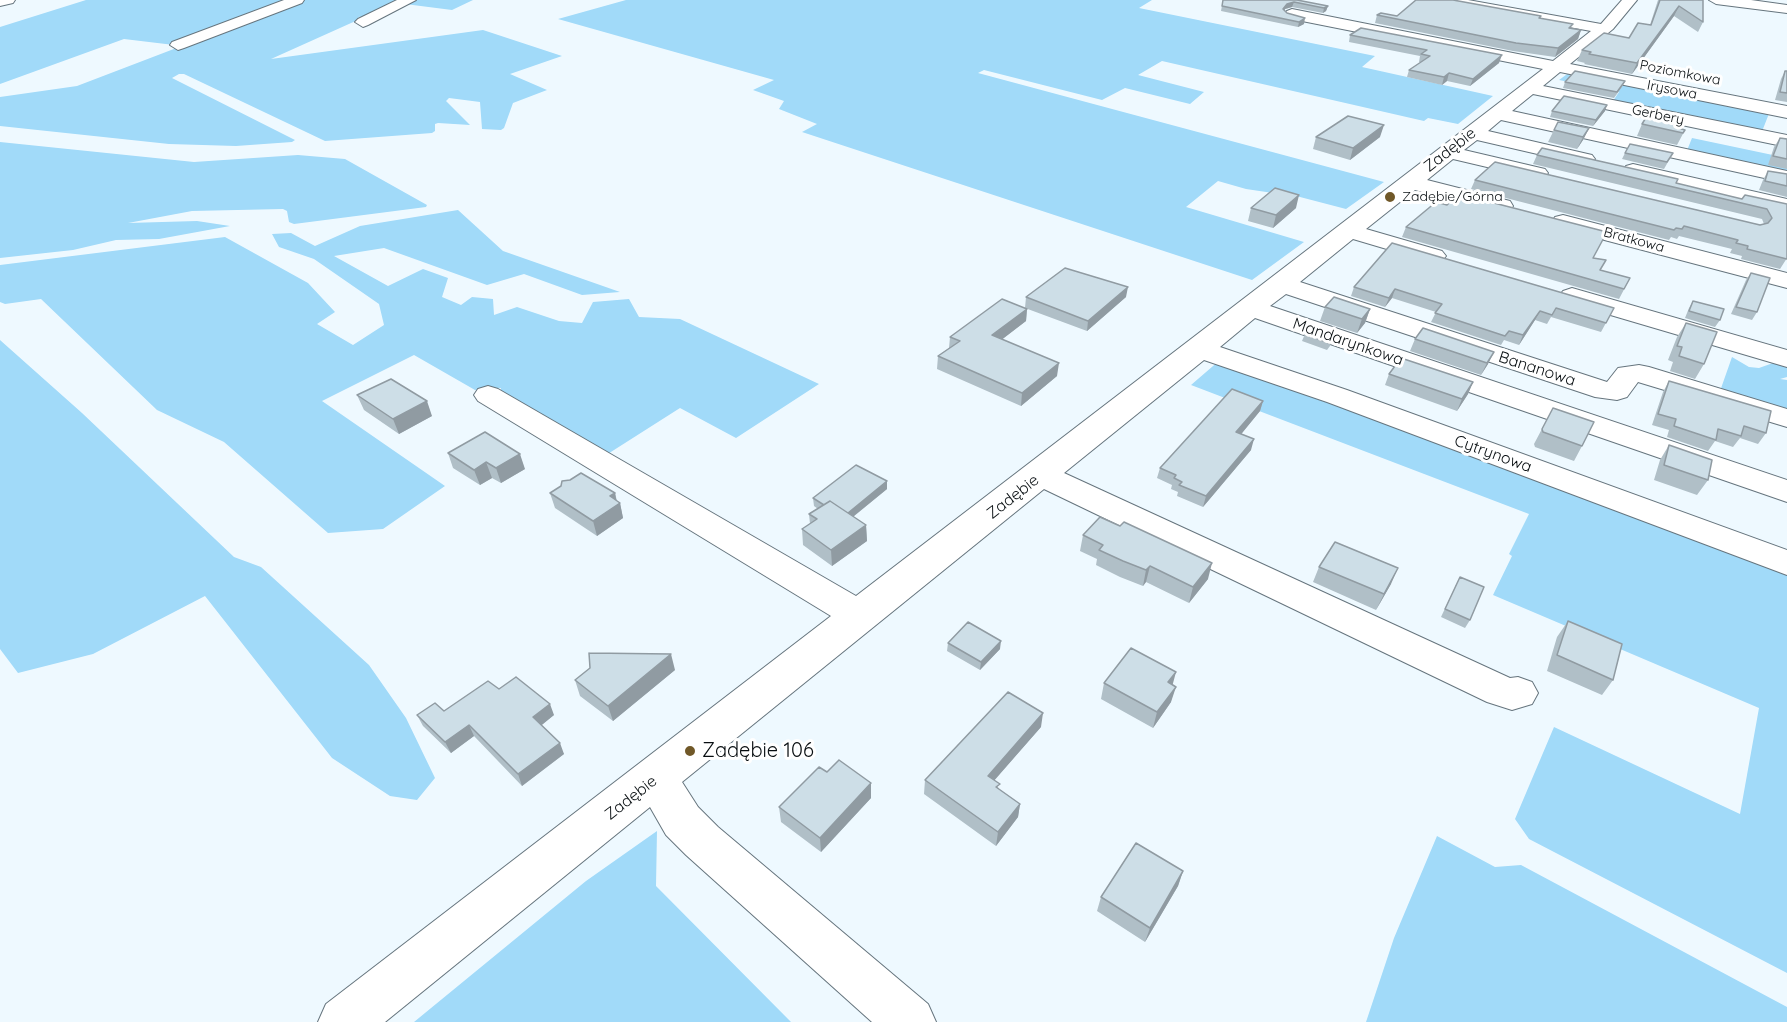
<!DOCTYPE html>
<meta charset="utf-8">
<style>
body{margin:0}
canvas{display:block;background:#eef9ff}
</style>
<canvas width="1787" height="1022"></canvas>
<script>
const ctx = document.querySelector('canvas').getContext('2d');
ctx.lineJoin = 'round';
function fillPath(path, color) {
  ctx.fillStyle = color;
  ctx.fill(path, 'evenodd');
}
function shape(rows) {
  const path = new Path2D();
  for (const r of rows) {
    path.moveTo(r[0], r[1]);
    for (let i = 2; i < r.length; i += 2) path.lineTo(r[i], r[i + 1]);
  }
  return path;
}
function stroke(path, color, width, dash) {
  ctx.strokeStyle = color;
  ctx.lineWidth = width;
  ctx.lineCap = dash ? 'butt' : 'round';
  ctx.setLineDash(dash || []);
  ctx.stroke(path);
}
function label(font, color, halo, rows, align = 'center') {
  ctx.font = font + ' Quicksand,sans-serif';
  ctx.lineWidth = 6;
  ctx.setLineDash([]);
  ctx.textBaseline = 'middle';
  ctx.strokeStyle = halo;
  ctx.fillStyle = color;
  for (const [text, x, y, turn = 0] of rows) {
    ctx.save();
    ctx.translate(x, y);
    ctx.rotate((+turn || 0) * Math.PI / 180);
    ctx.textAlign = isNaN(turn) ? turn : align;
    if (halo) ctx.strokeText(text, 0, 0);
    ctx.fillText(text, 0, 0);
    ctx.restore();
  }
}
fillPath(shape([
 [86,0,291,0,174,45,124,39,0,84,0,27],
 [302,0,407,0,368,16,358,17,360,19,271,59,483,30,562,56,510,74,547,90,513,103,504,128,501,130,482,129,480,102,449,98,446,101,470,125,438,123,435,124,435,131,432,133,325,141,184,74,179,74,172,78,295,140,292,142,236,146,169,144,0,126,0,97,77,86],
 [415,0,473,0,452,10,405,4],
 [626,0,1152,0,1139,8,1375,56,1362,67,1493,96,1458,124,1428,118,1424,121,1162,61,1138,75,1204,92,1190,104,1125,88,1102,100,984,70,978,73,1384,182,1346,209,1300,197,1246,189,1218,181,1186,207,1304,242,1252,280,802,132,817,124,779,109,784,101,753,90,774,80,558,19],
 [1570,72,1770,111,1761,134,1611,104,1619,92,1559,80],
 [1692,138,1787,158,1787,176,1686,153],
 [0,142,194,162,298,155,345,159,427,205,426,207,294,224,289,222,287,211,283,209,192,211,128,223,197,221,230,226,159,239,116,240,73,250,0,258],
 [458,210,503,251,620,292,582,295,524,274,487,285,384,248,334,256,388,286,423,269,448,278,442,297,461,305,472,297,493,299,494,315,517,307,559,321,582,323,593,302,629,299,639,317,680,319,819,384,736,438,680,408,603,457,500,396,501,388,475,390,414,355,322,401,445,486,383,529,328,533,224,442,157,410,41,299,5,304,0,302,0,265,225,237,308,283,335,312,317,324,353,345,384,325,379,304,314,259,279,247,272,234,291,233,315,246,360,226],
 [0,340,82,413,234,557,261,567,369,665,406,718,435,778,417,800,390,796,332,758,205,596,93,654,18,673,0,649],
 [1732,357,1749,367,1759,368,1773,363,1787,367,1787,377,1780,379,1787,380,1787,415,1719,394],
 [1220,360,1787,568,1787,973,1529,839,1515,819,1554,727,1740,814,1759,708,1493,595,1512,556,1509,554,1529,514,1191,385],
 [657,831,656,886,791,1022,414,1022,586,881],
 [1437,836,1495,867,1521,865,1787,1007,1787,1022,1366,1022,1394,938]
]), '#a1daf9');
const minor = shape([
 [0,0,15,0,13,3,0,6,0,0],
 [284,0,304,0,302,3,184,48,178,50,170,45,172,42,284,0],
 [397,0,416,0,368,25,363,27,355,22,358,19,397,0],
 [1436,0,1468,0,1601,24,1622,0,1637,0,1613,29,1570,64,1787,106,1787,118,1560,72,1543,86,1787,135,1787,147,1533,94,1512,111,1787,171,1787,183,1501,120,1488,131,1592,155,1595,159,1592,163,1585,165,1477,140,1464,150,1545,169,1548,173,1545,177,1538,179,1453,159,1427,180,1510,201,1513,206,1510,211,1502,213,1415,190,1366,229,1442,251,1446,256,1442,261,1434,263,1353,239,1300,282,1607,382,1618,368,1639,365,1649,367,1787,409,1787,427,1638,382,1627,397,1617,400,1595,397,1286,294,1270,306,1787,480,1787,502,1255,318,1220,347,1347,390,1787,550,1787,575,1327,402,1204,360,1064,473,1510,678,1518,677,1532,682,1538,693,1532,704,1512,710,1487,702,1044,489,682,782,698,807,718,827,928,1004,936,1022,872,1022,686,855,666,835,650,807,385,1022,318,1022,326,1004,831,616,478,401,474,395,478,389,488,386,498,389,856,596,1543,69,1292,19,1287,17,1284,14,1287,11,1292,9,1553,61,1591,31,1443,4,1436,0],
 [1709,0,1751,0,1787,5,1787,13,1716,4,1709,0],
 [1633,164,1787,199,1787,213,1626,174,1623,170,1626,166,1633,164],
 [1563,215,1787,273,1787,288,1555,227,1552,222,1555,217,1563,215],
 [1572,288,1787,350,1787,367,1563,301,1559,296,1563,291,1572,288]
]);
stroke(minor, '#66757e', 2);
fillPath(minor, '#fff');
fillPath(shape([
 [1223,0,1297,0,1328,6,1326,11,1323,13,1292,7,1285,9,1284,11,1287,13,1304,24,1298,27,1221,11],
 [1658,0,1703,0,1703,22,1698,32,1674,16,1632,74,1584,64,1585,63,1577,61,1582,50,1629,38,1650,25],
 [1377,15,1540,19,1571,28,1581,30,1578,39,1555,57,1513,51,1375,23],
 [1350,35,1499,63,1470,86,1447,81,1442,85,1407,77,1409,70,1421,62,1419,62,1420,56,1349,42],
 [1785,71,1787,71,1787,102,1775,100,1781,79],
 [1625,81,1622,87,1614,98,1563,88,1565,82],
 [1552,111,1605,111,1593,126,1550,117],
 [1642,124,1678,128,1685,130,1677,145,1637,136],
 [1589,128,1583,140,1577,149,1548,142,1554,130],
 [1316,137,1380,137,1350,160,1313,149],
 [1780,138,1787,139,1787,169,1768,165,1774,147],
 [1625,153,1673,153,1664,169,1622,159],
 [1537,155,1676,183,1742,199,1787,204,1787,258,1780,269,1741,259,1742,256,1730,253,1732,249,1679,236,1677,239,1671,237,1669,240,1471,189,1475,180,1760,225,1764,224,1762,219,1533,164],
 [1768,171,1787,174,1787,197,1759,190,1763,180],
 [1251,208,1296,208,1273,228,1248,221],
 [1406,227,1593,258,1600,270,1630,278,1619,299,1402,237],
 [1392,243,1614,308,1601,332,1551,317,1547,324,1535,320,1519,345,1504,340,1501,345,1431,322,1436,312,1392,298,1385,307,1351,296,1354,287],
 [1751,273,1757,312,1752,320,1731,314,1746,280],
 [1026,297,1126,297,1087,331,1025,308],
 [1693,301,1720,320,1715,327,1685,318,1689,308],
 [1325,307,1370,309,1365,323,1357,333,1320,321],
 [1027,309,1026,321,1002,339,1057,376,1021,406,937,369,938,356,949,348,950,337],
 [1686,323,1704,364,1695,379,1670,371,1673,362,1668,360,1677,337],
 [1423,328,1488,364,1481,375,1410,351,1415,339],
 [1305,334,1332,339,1330,346,1327,350,1302,341],
 [1389,374,1473,382,1468,394,1457,411,1385,385],
 [1669,381,1766,433,1758,444,1740,438,1733,447,1715,441,1708,451,1667,437,1669,430,1652,425,1663,392],
 [357,395,432,416,399,434,364,410],
 [1263,401,1260,411,1241,434,1251,450,1203,507,1177,496,1178,492,1171,489,1172,485,1157,478,1160,468],
 [1553,408,1582,446,1574,461,1535,447,1534,444],
 [1669,445,1708,480,1697,495,1654,480,1660,460],
 [448,453,525,469,501,483,492,478,480,485,453,468],
 [887,481,887,489,853,517,866,525,867,541,832,566,803,545,802,529,810,524,809,514,818,509,814,506,813,498],
 [550,493,615,493,617,501,620,503,623,518,597,536,555,508],
 [1083,535,1208,579,1189,603,1146,582,1143,586,1120,577,1096,565,1097,559,1080,551],
 [1319,567,1391,584,1376,610,1313,582],
 [1456,585,1470,620,1465,628,1441,617],
 [1568,621,1613,680,1602,695,1547,671,1557,637],
 [948,643,1000,649,980,670,947,651],
 [675,670,613,721,580,696,575,680],
 [1104,683,1172,685,1171,702,1153,728,1101,699],
 [499,689,554,715,541,725,564,754,522,786,474,736,451,753,423,726,417,715,444,711],
 [1041,727,994,780,999,789,1020,804,1018,817,996,846,924,794,925,780],
 [827,772,871,798,821,852,781,822,779,807],
 [1183,871,1178,886,1145,942,1097,911,1101,897]
]), '#b0bfc7');
fillPath(shape([
 [1294,2,1292,7,1285,9,1282,14,1283,9,1287,4],
 [1328,6,1326,11,1323,13,1324,8],
 [1679,6,1674,16,1632,74,1637,63],
 [1305,18,1304,24,1298,27,1299,22],
 [1581,30,1578,39,1555,57,1558,48],
 [1502,55,1499,63,1470,86,1473,79],
 [1449,73,1447,81,1442,85,1444,77],
 [1607,105,1605,111,1593,126,1596,120],
 [1384,125,1380,137,1350,160,1353,148],
 [1589,128,1583,140,1577,149,1583,137],
 [1299,195,1296,208,1273,228,1276,215],
 [1128,287,1126,297,1087,331,1088,321],
 [1395,289,1392,298,1385,307,1389,298],
 [1027,309,1026,321,991,348,992,335],
 [1370,309,1365,323,1357,333,1362,319],
 [1540,311,1535,320,1519,345,1523,335],
 [1494,352,1488,364,1481,375,1487,363],
 [1059,363,1057,376,1021,406,1022,393],
 [1473,382,1468,394,1457,411,1462,399],
 [427,401,432,416,399,434,393,419],
 [1263,401,1260,411,1234,443,1236,432],
 [1254,439,1251,450,1203,507,1206,496],
 [520,454,525,469,501,483,496,468],
 [486,462,492,478,480,485,474,470],
 [887,481,887,489,844,524,844,516],
 [615,493,617,504,620,503,623,518,597,536,593,521,610,496],
 [866,525,867,541,832,566,831,550],
 [1212,563,1208,579,1189,603,1193,587],
 [1150,566,1146,582,1143,586,1146,570],
 [1398,568,1391,584,1376,610,1384,594],
 [1001,641,1000,649,980,670,981,662],
 [671,654,675,670,613,721,608,706],
 [1176,672,1172,687,1168,682],
 [1176,687,1171,702,1153,728,1157,712],
 [550,704,554,715,537,729,533,717],
 [1043,713,1041,727,986,790,988,776],
 [469,725,474,736,451,753,445,742],
 [560,743,564,754,522,786,518,774],
 [871,783,871,798,821,852,820,838],
 [1020,804,1018,817,996,846,998,832],
 [1183,871,1178,886,1145,942,1150,928]
]), '#909ba2');
const building = shape([
 [1223,0,1297,0,1328,6,1324,8,1294,2,1287,4,1283,9,1287,13,1305,18,1299,22,1222,6,1223,0],
 [1416,0,1453,0,1541,16,1539,18,1573,24,1569,28,1581,30,1558,48,1516,43,1377,15,1381,13,1397,16,1416,0],
 [1660,0,1703,0,1703,22,1679,6,1637,63,1589,54,1591,52,1582,50,1604,33,1629,38,1638,23,1651,25,1660,0],
 [1361,28,1502,55,1473,79,1449,73,1444,77,1409,70,1430,56,1421,54,1427,50,1350,35,1361,28],
 [1575,71,1625,81,1617,92,1565,82,1575,71],
 [1785,71,1787,71,1787,93,1780,92,1785,71],
 [1564,96,1607,105,1596,120,1552,111,1564,96],
 [1348,116,1384,125,1353,148,1316,137,1348,116],
 [1647,116,1681,123,1678,128,1685,130,1683,133,1642,124,1647,116],
 [1558,122,1589,128,1583,137,1554,130,1558,122],
 [1780,138,1787,139,1787,159,1773,156,1780,138],
 [1630,144,1673,153,1667,162,1625,153,1630,144],
 [1542,148,1678,179,1676,183,1742,199,1745,195,1787,204,1787,259,1747,249,1748,246,1736,243,1738,240,1684,226,1682,229,1676,228,1674,230,1475,180,1495,162,1760,225,1768,223,1772,218,1767,209,1537,155,1542,148],
 [1768,171,1787,174,1787,186,1765,181,1768,171],
 [1275,188,1299,195,1276,215,1251,208,1275,188],
 [1459,194,1607,232,1593,258,1606,260,1600,270,1630,278,1624,289,1406,227,1436,202,1447,205,1459,194],
 [1392,243,1614,308,1606,323,1556,308,1552,315,1540,311,1523,335,1509,331,1505,336,1435,313,1442,304,1395,289,1389,298,1354,287,1392,243],
 [1065,268,1128,287,1088,321,1026,297,1065,268],
 [1751,273,1770,278,1757,312,1736,307,1751,273],
 [1334,297,1370,309,1362,319,1325,307,1334,297],
 [1002,299,1027,309,992,335,1059,363,1022,393,938,356,960,341,950,337,1002,299],
 [1693,301,1724,309,1720,320,1689,311,1693,301],
 [1686,323,1717,332,1704,364,1679,356,1682,347,1677,346,1686,323],
 [1423,328,1494,352,1487,363,1415,339,1423,328],
 [1308,331,1332,339,1329,343,1305,334,1308,331],
 [1401,358,1473,382,1462,399,1389,374,1401,358],
 [391,379,427,401,393,419,357,395,391,379],
 [1669,381,1771,411,1766,433,1744,426,1741,436,1718,429,1716,440,1674,426,1676,419,1658,414,1669,381],
 [1232,389,1263,401,1236,432,1254,439,1206,496,1179,485,1182,482,1174,478,1176,475,1160,468,1232,389],
 [1553,408,1594,422,1582,446,1543,432,1542,429,1553,408],
 [485,432,520,454,496,468,486,462,474,470,448,453,485,432],
 [1669,445,1712,460,1708,480,1664,465,1669,445],
 [856,465,887,481,848,513,830,501,824,505,813,498,856,465],
 [581,473,615,493,610,496,620,503,593,521,550,493,561,486,562,481,570,480,581,473],
 [830,501,866,525,831,550,802,529,817,519,809,514,830,501],
 [1100,517,1120,526,1124,522,1212,563,1193,587,1150,566,1146,570,1123,561,1099,550,1103,545,1083,535,1100,517],
 [1335,542,1398,568,1384,594,1319,567,1335,542],
 [1460,577,1484,587,1470,620,1445,609,1460,577],
 [1568,621,1622,644,1613,680,1557,655,1568,621],
 [968,622,1001,641,981,662,948,643,968,622],
 [1131,648,1176,672,1168,682,1176,687,1157,712,1104,683,1131,648],
 [589,653,671,654,608,706,575,680,590,668,589,653],
 [516,677,550,704,533,717,560,743,518,774,469,725,445,742,417,715,435,703,444,711,488,681,499,689,516,677],
 [1008,692,1043,713,988,776,1000,784,996,787,1020,804,998,832,925,780,1008,692],
 [839,760,871,783,820,838,779,807,819,767,827,772,839,760],
 [1136,843,1183,871,1150,928,1101,897,1136,843]
]);
fillPath(building, '#cddee7');
stroke(building, '#909ba2', 1.5);
for (const [x, y, r, color] of [
 [1390,197,6,"#705828"],
 [690,751,6,"#705828"]
]) {
  const dot = new Path2D();
  dot.arc(x, y, r, 0, 2 * Math.PI);
  ctx.fillStyle = color;
  ctx.fill(dot);
  stroke(dot, '#fff', 2);
}
label('14px', '#080e11', '#fff', [
 ["Poziomkowa",1680,73,11],
 ["Irysowa",1672,90,11],
 ["Gerbery",1658,115,12],
 ["Bratkowa",1634,240,15]
]);
label('14px', '#080e11', '#fff', [
 ["Zadębie/Górna",1402,197]
], 'left');
label('16px', '#080e11', '#fff', [
 ["Zadębie",1450,150,-38],
 ["Mandarynkowa",1348,342,19],
 ["Bananowa",1537,369,18],
 ["Cytrynowa",1493,454,20],
 ["Zadębie",1013,497,-38],
 ["Zadębie",631,798,-38]
]);
label('20px', '#080e11', '#fff', [
 ["Zadębie 106",702,751]
], 'left');
</script>
